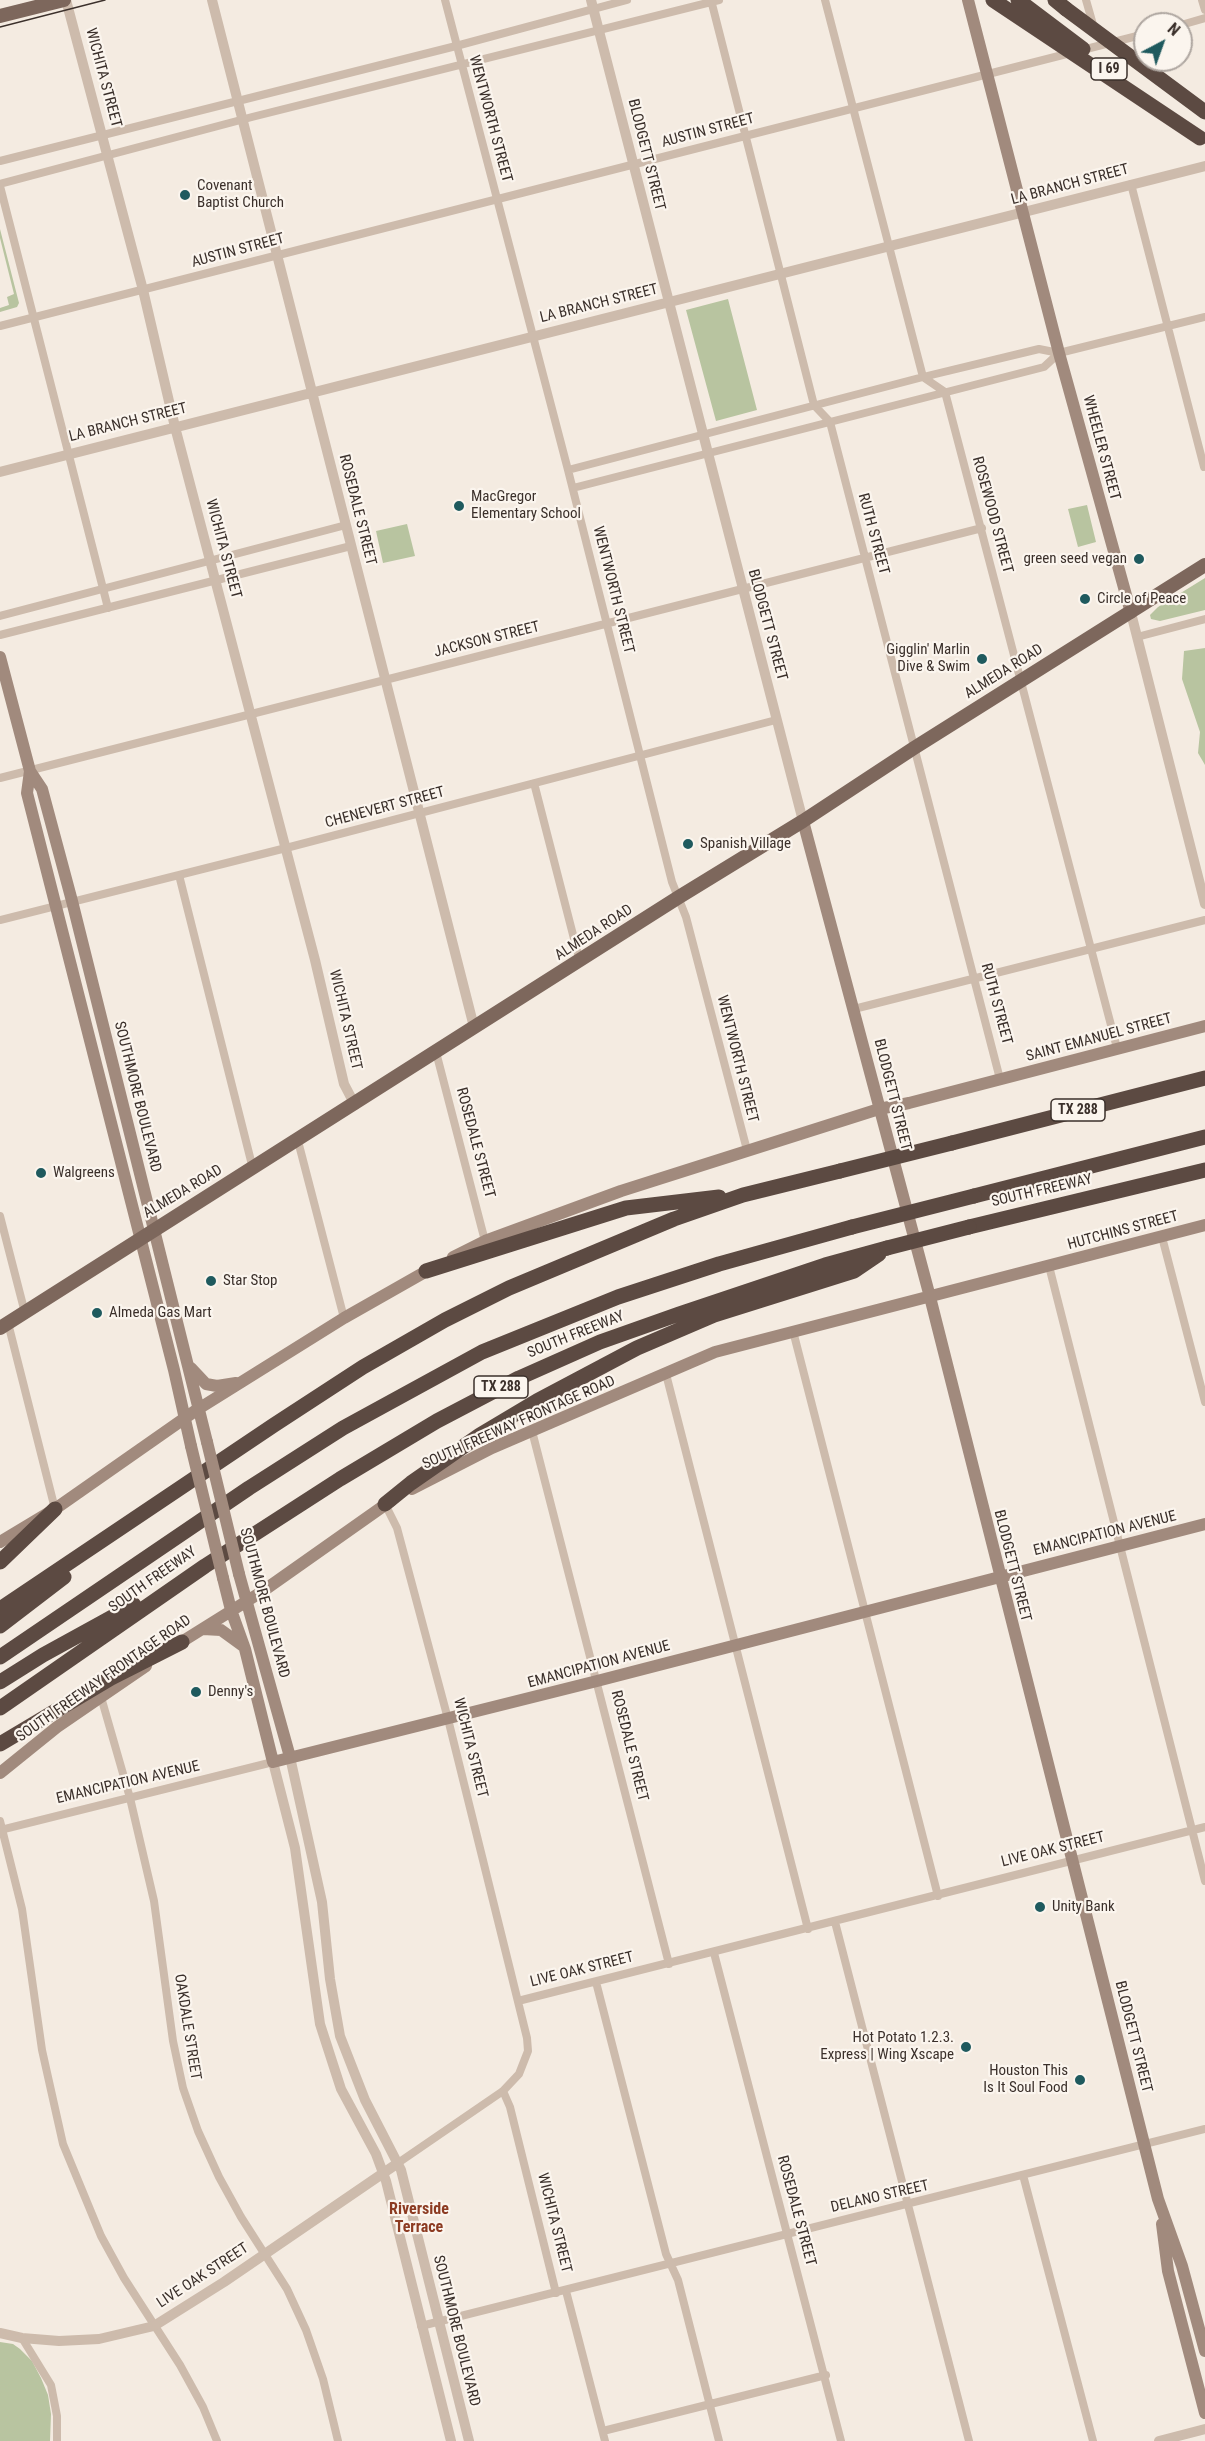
<!DOCTYPE html>
<style>
body{margin:0}
#map{position:relative;width:1205px;height:2441px;overflow:hidden;background:#f4ebe1;font-family:"Roboto Condensed",sans-serif}
canvas{display:block}
.north{position:absolute;left:1133px;top:12px;width:60px;height:60px;box-sizing:border-box;background:#fbf5ee;border:2px solid #aea6a0;border-radius:50%;rotate:41deg;font-size:16px;font-weight:700;line-height:24px;text-align:center;color:#3b302b}
.north::after{content:'';display:block;margin:auto;width:21px;height:27px;background:#1f5a5e;clip-path:polygon(50% 0,100% 100%,50% 72%,0 100%)}
</style>
<div id="map">
<canvas width="1205" height="2441"></canvas>
<div class="north">N</div>
</div>
<script>
const ctx = document.querySelector('canvas').getContext('2d');
ctx.lineJoin = 'round';
function fillPath(path, color) {
  ctx.fillStyle = color;
  ctx.fill(path, 'evenodd');
}
function shape(rows) {
  const path = new Path2D();
  for (const r of rows) {
    path.moveTo(r[0], r[1]);
    for (let i = 2; i < r.length; i += 2) path.lineTo(r[i], r[i + 1]);
  }
  return path;
}
function stroke(path, color, width, dash) {
  ctx.strokeStyle = color;
  ctx.lineWidth = width;
  ctx.lineCap = dash ? 'butt' : 'round';
  ctx.setLineDash(dash || []);
  ctx.stroke(path);
}
function label(font, color, halo, rows, align = 'center') {
  ctx.font = font + ' "Roboto Condensed",sans-serif';
  ctx.lineWidth = 4.5;
  ctx.setLineDash([]);
  ctx.textBaseline = 'middle';
  ctx.strokeStyle = halo;
  ctx.fillStyle = color;
  for (const [text, x, y, turn = 0] of rows) {
    ctx.save();
    ctx.translate(x, y);
    ctx.rotate((+turn || 0) * Math.PI / 180);
    ctx.textAlign = isNaN(turn) ? turn : align;
    if (halo) ctx.strokeText(text, 0, 0);
    ctx.fillText(text, 0, 0);
    ctx.restore();
  }
}
fillPath(shape([
 [0,229,19,303,17,307,0,312,0,308,9,305,7,297,14,294,0,238],
 [728,299,757,410,716,421,686,310],
 [1087,505,1096,542,1078,547,1068,509],
 [407,524,415,556,383,563,376,531],
 [1205,578,1205,610,1160,621,1151,619,1150,615,1158,607],
 [1205,648,1205,765,1198,753,1200,732,1182,679,1184,651],
 [0,2342,13,2344,20,2349,32,2361,41,2378,48,2395,51,2414,50,2441,0,2441]
]), '#b8c4a0');
stroke(shape([
 [445,0,568,470,672,882,686,917,747,1150],
 [711,0,814,405,830,422,1000,1079],
 [825,0,923,377,945,392,1117,1048],
 [1086,0,1094,28],
 [1202,0,1205,10],
 [1181,25,1205,18],
 [0,161,456,46,627,0],
 [0,184,252,117,719,0],
 [1131,184,1204,467],
 [0,186,108,608],
 [0,326,1145,34],
 [568,470,923,377,1039,349,1059,353,1205,317],
 [573,488,1044,367,1059,353],
 [0,616,346,525],
 [0,635,351,546],
 [1137,637,1205,619],
 [0,778,982,528],
 [534,783,580,962],
 [179,875,253,1169],
 [0,920,286,848,776,720],
 [854,1009,1205,920],
 [436,1052,485,1241],
 [298,1141,344,1318],
 [0,1216,25,1313],
 [1162,1237,1205,1402],
 [1049,1266,1205,1881],
 [8,1323,55,1509],
 [793,1331,938,1896],
 [666,1374,808,1929],
 [532,1431,669,1964],
 [385,1504,397,1528,448,1719,527,2038,528,2051,519,2074,503,2091,398,2163],
 [101,1697,130,1798,154,1901,173,2041,183,2088,198,2131,219,2177,241,2217,287,2289,306,2330,323,2379,338,2441],
 [0,1821,22,1909,42,2050,63,2144,101,2236,124,2278,180,2365,203,2407,217,2441],
 [0,1830,273,1762],
 [835,1922,969,2441],
 [714,1953,841,2441],
 [596,1982,666,2254,678,2280,719,2441],
 [518,2001,1205,1827],
 [503,2091,510,2107,556,2293],
 [1023,2175,1093,2441],
 [566,2291,605,2441],
 [421,2326,1205,2129],
 [22,2338,51,2385,57,2416,57,2441],
 [603,2431,826,2375]
]), '#cdbbac', 8);
stroke(shape([
 [66,0,143,290,175,427,315,960,344,1084,355,1105],
 [212,0,474,1027],
 [591,0,803,821],
 [0,472,1205,166],
 [1131,613,1205,904],
 [290,1757,322,1902,330,1979,340,2036,365,2100,401,2170,469,2441],
 [273,1762,295,1848,320,2024,341,2089,376,2154,386,2181,451,2441],
 [0,2333,22,2338,59,2341,99,2339,154,2326,224,2282,398,2163],
 [1159,2441,1205,2429]
]), '#cdbbac', 10);
stroke(shape([
 [968,0,1059,353,1131,613],
 [0,657,30,771,42,789,72,901,207,1442],
 [30,771,27,793,174,1370,191,1446],
 [803,821,930,1297,1158,2199,1182,2266,1205,2351],
 [453,1257,485,1241,621,1191,879,1109,909,1103,1205,1026],
 [191,1368,206,1384,217,1386,236,1383],
 [412,1489,492,1448,715,1352,1205,1225],
 [0,1542,55,1509,195,1411,344,1318,432,1268],
 [239,1574,290,1757],
 [223,1578,231,1610,245,1649,273,1762,597,1681,1205,1524],
 [203,1629,221,1630,243,1646],
 [175,1646,263,1591,392,1500],
 [0,1773,57,1727,146,1666],
 [1162,2224,1168,2271,1205,2413]
]), '#a18a7d', 12);
stroke(shape([
 [0,16,64,0],
 [0,1328,679,897,803,821,914,748,1205,565]
]), '#7d675c', 14);
stroke(shape([
 [1055,0,1066,9],
 [952,1143,1205,1078],
 [974,1196,1205,1137],
 [969,1227,1205,1170],
 [426,1271,626,1208,719,1197],
 [385,1504,411,1483,480,1435,537,1401,637,1348,714,1315,854,1271,879,1254],
 [0,1562,55,1509],
 [0,1609,274,1425,363,1367,445,1320,509,1288,674,1219,743,1195,840,1171],
 [0,1626,64,1577],
 [0,1657,249,1488,343,1428,482,1352,618,1297,719,1264,852,1227],
 [0,1682,43,1655,134,1605],
 [0,1708,205,1566,340,1479,437,1421,519,1378,600,1342,679,1314,825,1265,887,1248],
 [0,1744,111,1678,182,1642]
]), '#5c4a42', 15);
stroke(shape([
 [0,27,105,0]
]), '#3b302b', 1.5);
stroke(shape([
 [207,1442,239,1574],
 [191,1446,223,1578]
]), '#a18a7d', 12);
stroke(shape([
 [993,0,1200,138],
 [1018,0,1083,49],
 [1066,9,1205,112],
 [840,1171,952,1143],
 [852,1227,974,1196],
 [887,1248,969,1227]
]), '#5c4a42', 15);
for (const [x, y, r, color] of [
 [185,195,6,"#1f5a5e"],
 [459,506,6,"#1f5a5e"],
 [1139,559,6,"#1f5a5e"],
 [1085,599,6,"#1f5a5e"],
 [982,659,6,"#1f5a5e"],
 [688,844,6,"#1f5a5e"],
 [41,1173,6,"#1f5a5e"],
 [211,1281,6,"#1f5a5e"],
 [97,1313,6,"#1f5a5e"],
 [196,1692,6,"#1f5a5e"],
 [1040,1907,6,"#1f5a5e"],
 [966,2047,6,"#1f5a5e"],
 [1080,2080,6,"#1f5a5e"]
]) {
  const dot = new Path2D();
  dot.arc(x, y, r, 0, 2 * Math.PI);
  ctx.fillStyle = color;
  ctx.fill(dot);
  stroke(dot, '#fbf5ee', 2);
}
for (const [x, y, w] of [
 [1109,69,36],
 [1078,1110,54],
 [501,1387,54]
]) {
  const box = new Path2D();
  box.roundRect(x - w / 2, y - 11, w, 22, 4.5);
  ctx.fillStyle = '#fbf5ee';
  ctx.fill(box);
  stroke(box, '#3b302b', 1.5);
}
label('bold 14px', '#3b302b', null, [
 ["I 69",1109,69],
 ["TX 288",1078,1110],
 ["TX 288",501,1387]
]);
label('15px', '#3b302b', '#fbf5ee', [
 ["WICHITA STREET",103,78,75],
 ["WENTWORTH STREET",490,119,75],
 ["AUSTIN STREET",708,131,-15],
 ["BLODGETT STREET",646,155,76],
 ["LA BRANCH STREET",1070,185,-15],
 ["AUSTIN STREET",238,251,-15],
 ["LA BRANCH STREET",599,304,-14],
 ["LA BRANCH STREET",128,423,-14],
 ["WHEELER STREET",1101,448,75],
 ["ROSEDALE STREET",357,510,76],
 ["ROSEWOOD STREET",992,515,75],
 ["RUTH STREET",873,534,75],
 ["WICHITA STREET",223,549,75],
 ["WENTWORTH STREET",613,590,76],
 ["BLODGETT STREET",767,625,75],
 ["JACKSON STREET",487,640,-14],
 ["ALMEDA ROAD",1004,672,-32],
 ["CHENEVERT STREET",385,808,-15],
 ["ALMEDA ROAD",594,933,-33],
 ["RUTH STREET",996,1004,75],
 ["WICHITA STREET",345,1020,77],
 ["SAINT EMANUEL STREET",1099,1038,-15],
 ["WENTWORTH STREET",737,1059,76],
 ["BLODGETT STREET",892,1095,76],
 ["SOUTHMORE BOULEVARD",137,1097,76],
 ["ROSEDALE STREET",475,1143,75],
 ["SOUTH FREEWAY",1042,1191,-13],
 ["ALMEDA ROAD",183,1192,-31],
 ["HUTCHINS STREET",1123,1231,-15],
 ["SOUTH FREEWAY",576,1335,-22],
 ["SOUTH FREEWAY FRONTAGE ROAD",519,1423,-24],
 ["EMANCIPATION AVENUE",1105,1534,-14],
 ["BLODGETT STREET",1012,1566,76],
 ["SOUTH FREEWAY",153,1580,-35],
 ["SOUTHMORE BOULEVARD",264,1603,75],
 ["EMANCIPATION AVENUE",599,1665,-15],
 ["SOUTH FREEWAY FRONTAGE ROAD",104,1679,-35],
 ["ROSEDALE STREET",629,1746,76],
 ["WICHITA STREET",470,1748,76],
 ["EMANCIPATION AVENUE",128,1783,-13],
 ["LIVE OAK STREET",1053,1850,-14],
 ["LIVE OAK STREET",582,1970,-14],
 ["OAKDALE STREET",187,2027,81],
 ["BLODGETT STREET",1133,2037,76],
 ["DELANO STREET",880,2197,-13],
 ["ROSEDALE STREET",796,2211,75],
 ["WICHITA STREET",554,2223,76],
 ["LIVE OAK STREET",203,2276,-33],
 ["SOUTHMORE BOULEVARD",456,2331,76]
]);
label('15px', '#3b302b', '#fbf5ee', [
 ["Covenant",197,186],
 ["Baptist Church",197,203],
 ["MacGregor",471,497],
 ["Elementary School",471,514],
 ["green seed vegan",1127,559,"right"],
 ["Circle of Peace",1097,599],
 ["Gigglin' Marlin",970,650,"right"],
 ["Dive & Swim",970,667,"right"],
 ["Spanish Village",700,844],
 ["Walgreens",53,1173],
 ["Star Stop",223,1281],
 ["Almeda Gas Mart",109,1313],
 ["Denny's",208,1692],
 ["Unity Bank",1052,1907],
 ["Hot Potato 1.2.3.",954,2038,"right"],
 ["Express | Wing Xscape",954,2055,"right"],
 ["Houston This",1068,2071,"right"],
 ["Is It Soul Food",1068,2088,"right"]
], 'left');
label('bold 16px', '#8c3b22', '#fbf5ee', [
 ["Riverside",419,2210],
 ["Terrace",419,2228]
]);
</script>
